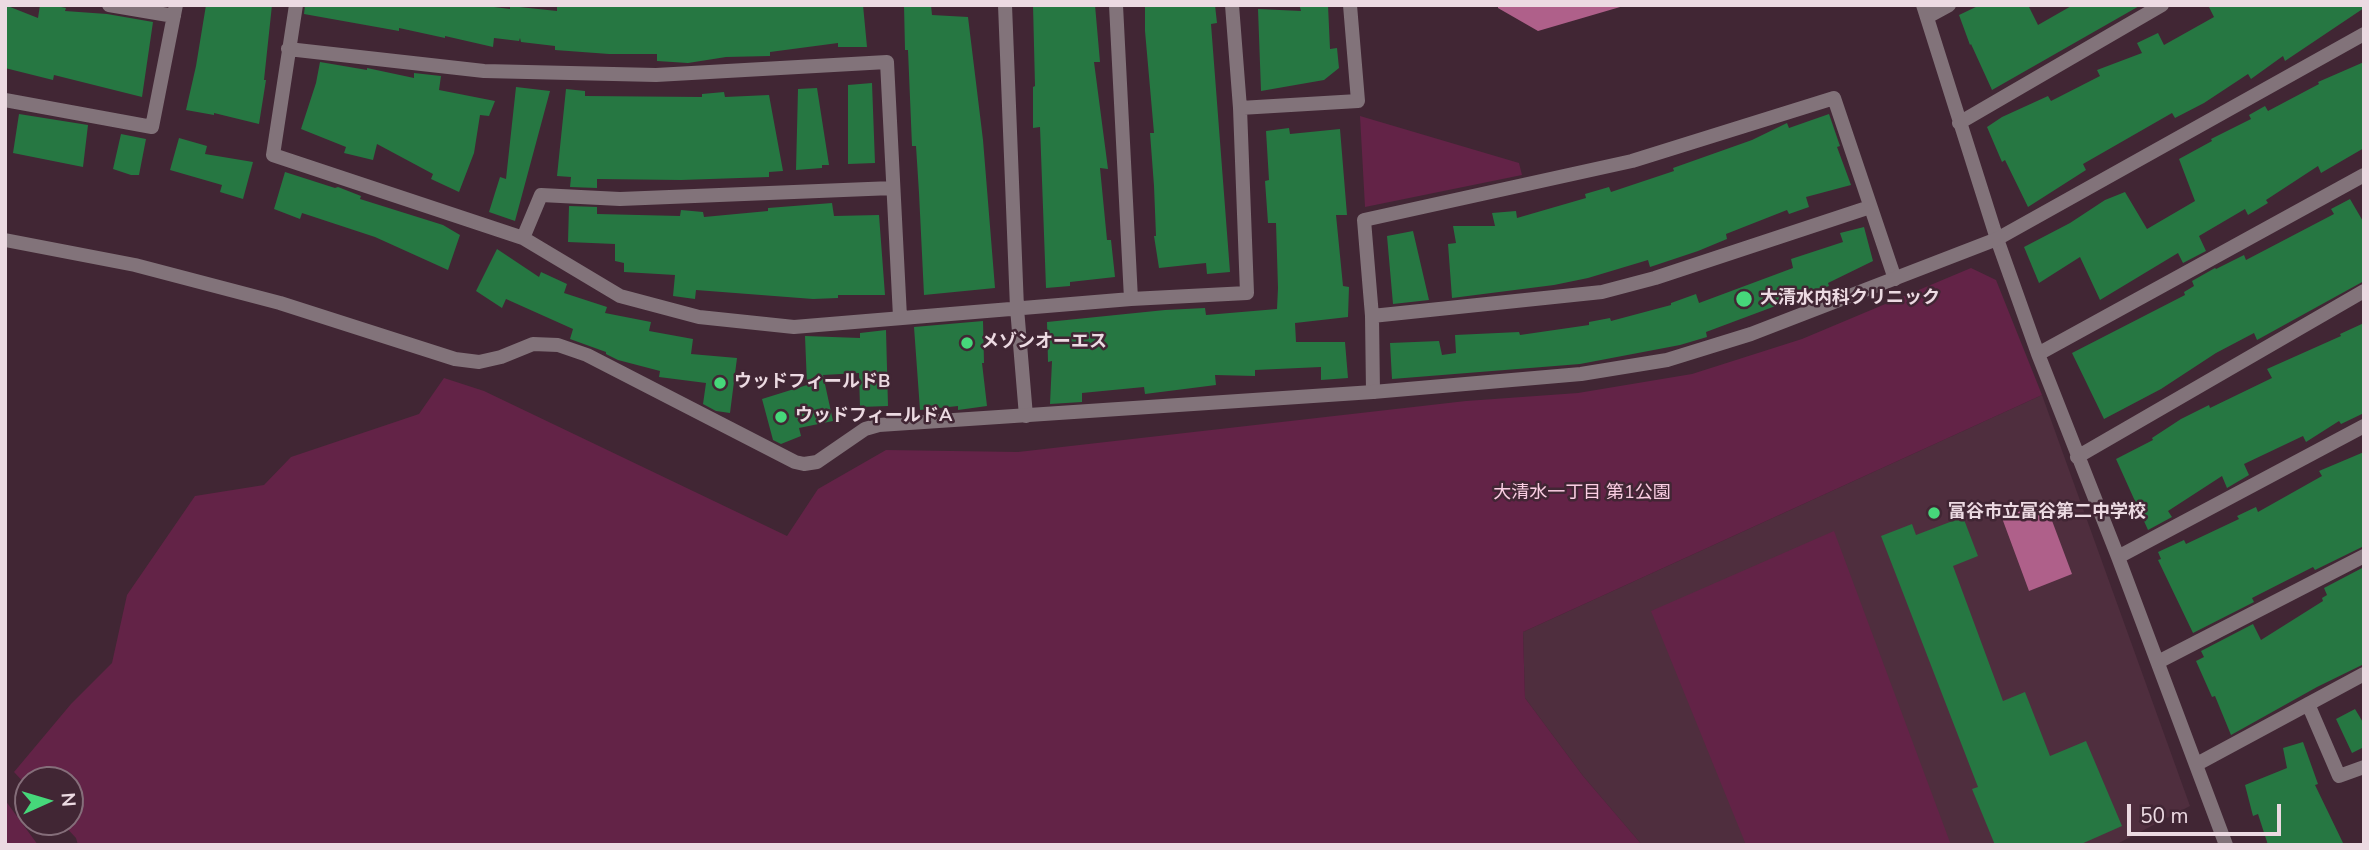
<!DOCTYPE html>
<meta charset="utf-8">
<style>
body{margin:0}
#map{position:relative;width:2369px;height:850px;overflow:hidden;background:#412634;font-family:"Nunito Sans",sans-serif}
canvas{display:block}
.frame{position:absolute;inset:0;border:7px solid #ecdae2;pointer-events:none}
.north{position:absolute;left:14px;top:766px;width:70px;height:70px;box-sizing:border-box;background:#412634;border:2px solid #856e7a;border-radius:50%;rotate:86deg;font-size:19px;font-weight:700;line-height:28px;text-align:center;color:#ecdae2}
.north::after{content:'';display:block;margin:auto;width:24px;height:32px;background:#46d77a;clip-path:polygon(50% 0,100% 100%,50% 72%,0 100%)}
.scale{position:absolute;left:2127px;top:804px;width:154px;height:32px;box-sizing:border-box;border:4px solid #ecdae2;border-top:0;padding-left:9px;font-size:21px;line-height:24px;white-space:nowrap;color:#ecdae2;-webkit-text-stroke:5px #412634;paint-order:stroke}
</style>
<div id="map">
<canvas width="2369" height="850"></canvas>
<div class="frame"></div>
<div class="north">N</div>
<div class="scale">50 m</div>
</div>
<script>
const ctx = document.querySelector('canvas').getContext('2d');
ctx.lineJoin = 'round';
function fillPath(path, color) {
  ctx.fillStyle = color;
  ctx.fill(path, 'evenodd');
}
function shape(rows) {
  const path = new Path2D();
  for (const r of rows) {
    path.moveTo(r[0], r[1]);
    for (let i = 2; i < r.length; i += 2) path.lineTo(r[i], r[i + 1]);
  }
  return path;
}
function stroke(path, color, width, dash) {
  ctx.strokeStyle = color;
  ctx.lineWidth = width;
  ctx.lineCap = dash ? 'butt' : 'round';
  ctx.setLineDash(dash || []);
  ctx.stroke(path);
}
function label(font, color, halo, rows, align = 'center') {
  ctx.font = font + ' "Nunito Sans","Noto Sans JP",sans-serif';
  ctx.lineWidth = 5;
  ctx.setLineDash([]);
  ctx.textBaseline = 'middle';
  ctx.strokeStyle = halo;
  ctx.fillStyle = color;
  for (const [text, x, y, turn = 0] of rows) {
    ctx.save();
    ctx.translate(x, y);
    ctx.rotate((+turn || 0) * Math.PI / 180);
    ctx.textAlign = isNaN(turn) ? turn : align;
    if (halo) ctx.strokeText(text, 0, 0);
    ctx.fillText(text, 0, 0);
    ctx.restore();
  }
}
fillPath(shape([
 [2042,395,2190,806,2115,845,1642,845,1583,776,1525,698,1523,632]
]), '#4f2e3e');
fillPath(shape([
 [1360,116,1519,163,1522,175,1365,207],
 [1971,268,1996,280,2042,395,1523,632,1525,698,1583,776,1642,845,78,845,76,838,61,822,70,822,70,780,28,780,28,787,14,772,71,704,112,663,127,595,195,496,264,485,291,457,419,414,444,378,484,391,787,536,818,489,886,450,1018,452,1466,401,1578,393,1692,374,1802,339],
 [1834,531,1951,845,1746,845,1651,611],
 [5,800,38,845,5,845]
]), '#632347');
fillPath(shape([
 [1498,5,1627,5,1538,31,1498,8],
 [2045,502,2072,574,2029,591,2002,518]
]), '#af608a');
fillPath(shape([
 [5,5,38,18,40,5,51,5,66,8,65,11,107,14,153,22,142,97,54,75,53,80,5,68],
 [206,5,272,5,264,80,266,80,259,124,214,113,214,115,186,110,196,66],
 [305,5,478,5,510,9,510,6,557,11,557,5,863,5,867,47,838,47,838,43,770,52,770,56,726,57,688,63,657,61,657,54,609,54,555,50,555,46,521,42,520,38,519,41,494,38,493,47,445,36,445,38,399,28,399,31,304,14],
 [904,5,931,5,932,15,968,17,983,140,995,288,924,295,919,193,916,146,912,146,908,50,905,50],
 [1033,5,1095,5,1100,62,1094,62,1108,169,1100,168,1107,240,1111,240,1115,277,1070,282,1070,286,1046,288,1040,127,1033,128,1033,87,1035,86],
 [1145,5,1215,5,1217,23,1211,24,1230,272,1207,274,1206,263,1159,268,1154,236,1156,236,1154,186,1150,133,1154,133,1145,31],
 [1328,5,1330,49,1337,48,1339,68,1324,80,1261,91,1258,9,1301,11,1300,7],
 [1980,5,2028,5,2038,25,2073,5,2141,5,1992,90,1971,44,1970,45,1959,15],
 [2208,5,2364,5,2364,8,2285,61,2283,56,2251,79,2248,74,2204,103,2175,118,2172,113,2083,164,2086,170,2028,207,2005,160,2002,162,1987,127,2002,117,2048,96,2051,101,2100,76,2097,70,2142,53,2137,43,2158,33,2164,45,2214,17],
 [320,62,367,70,367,68,414,78,414,73,441,76,439,90,495,101,489,116,480,115,474,153,459,192,431,179,433,174,377,144,373,160,344,153,346,147,301,129,316,83],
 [2364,62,2364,148,2321,173,2318,166,2266,200,2268,203,2248,215,2245,209,2199,236,2206,251,2183,263,2178,253,2100,300,2080,257,2039,283,2024,247,2070,223,2105,200,2125,192,2147,229,2195,201,2179,159,2212,141,2211,139,2251,119,2249,115,2265,106,2268,111,2319,84,2318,82],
 [872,83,875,163,848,164,848,85],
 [516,87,550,91,515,221,489,212,500,177,506,179],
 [817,88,829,165,822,165,822,168,796,170,798,89],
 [566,89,585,91,585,96,702,97,702,94,724,92,725,97,769,95,783,171,769,172,769,177,681,180,597,179,597,188,570,187,571,177,557,176],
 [19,114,88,125,83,167,13,153],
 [1829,114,1840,146,1837,147,1851,185,1806,197,1809,207,1789,214,1787,210,1726,234,1727,239,1698,251,1650,267,1648,260,1588,278,1554,285,1452,298,1448,244,1456,243,1453,226,1495,226,1492,213,1516,211,1517,218,1586,198,1585,194,1609,187,1611,192,1674,171,1673,168,1752,140,1787,123,1789,128],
 [1289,128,1290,134,1340,129,1347,215,1336,215,1343,286,1349,287,1348,317,1295,323,1296,342,1345,342,1348,378,1321,380,1321,367,1255,370,1255,376,1215,375,1216,385,1145,394,1144,387,1082,393,1082,402,1050,404,1052,361,1048,362,1047,322,1165,310,1205,308,1206,315,1277,309,1278,288,1276,223,1268,223,1265,181,1269,180,1266,131],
 [121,134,146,139,139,175,131,175,113,169],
 [179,138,207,146,205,154,253,162,243,199,220,192,222,185,170,170],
 [285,172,335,188,338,187,361,196,360,199,443,225,460,235,448,270,375,237,302,213,300,219,274,209],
 [2350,199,2364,223,2364,281,2257,340,2254,333,2216,353,2161,389,2104,419,2072,353,2185,295,2184,292,2194,286,2192,281,2215,268,2216,269,2244,255,2246,260,2334,214,2331,209],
 [832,203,834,216,879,215,885,295,838,295,838,298,813,299,696,290,695,299,673,296,675,275,624,272,624,263,615,261,615,244,568,242,569,206,597,207,597,214,680,216,681,210,703,212,704,217,768,211,768,208],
 [1864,227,1873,261,1828,283,1829,286,1706,332,1707,337,1680,345,1580,364,1392,379,1390,343,1439,341,1442,355,1456,353,1455,335,1519,332,1520,335,1589,325,1589,322,1610,318,1611,321,1671,305,1671,303,1696,294,1699,303,1793,268,1791,259,1843,242,1840,233],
 [1413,231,1429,300,1393,304,1387,236],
 [497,249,539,277,541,272,567,284,564,293,607,307,605,313,651,322,649,331,693,339,691,354,737,358,730,413,716,411,703,404,706,383,659,377,660,371,618,360,606,354,606,352,570,339,573,329,506,299,502,308,476,291],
 [983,321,984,363,982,363,987,406,958,410,958,406,920,410,914,327],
 [2364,323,2364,413,2341,424,2339,421,2306,442,2303,436,2244,464,2249,475,2227,488,2222,476,2168,511,2172,517,2148,530,2116,459,2153,440,2152,438,2181,419,2209,405,2210,408,2272,378,2267,369,2341,336,2340,334],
 [886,330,888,406,860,407,859,373,823,375,833,421,799,428,801,436,781,444,773,440,762,399,807,385,805,336,860,338,860,333],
 [2364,452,2364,546,2315,570,2313,567,2252,598,2254,602,2193,633,2158,560,2161,559,2158,552,2184,540,2186,544,2239,519,2237,516,2256,507,2258,512,2322,476,2319,471],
 [1963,517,1978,556,1953,566,2003,701,2025,692,2050,756,2086,741,2122,826,2079,845,1995,845,1972,789,1978,787,1881,536,1912,524,1916,535],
 [2364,567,2364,664,2317,687,2231,735,2215,696,2212,697,2196,661,2204,657,2201,651,2253,624,2261,640,2323,601,2322,598,2327,595,2324,588],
 [2355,709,2364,724,2364,747,2352,753,2336,719],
 [2303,742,2318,784,2315,785,2344,845,2268,845,2258,814,2253,816,2245,785,2287,768,2283,748]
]), '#267742');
stroke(shape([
 [109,5,174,16],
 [296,5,273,155,523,238,620,296,699,317,794,327,1131,299,1247,293,1240,108,1232,5],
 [1005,5,1017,308,1026,416],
 [1116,5,1131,299],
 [1923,5,1997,239,2038,354,2118,557,2226,845],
 [1927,17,1949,5],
 [288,49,484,71,656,75,887,62,900,317],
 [5,100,152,127,176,5],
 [1240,108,1358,101,1350,5],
 [1959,123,2162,5],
 [523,238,541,195,620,199,893,188],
 [1372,316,1602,292,1655,278,1870,207],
 [2038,354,2364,175],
 [1373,392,1372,316,1364,220,1632,161,1834,98,1895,279],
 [2077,457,2364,291],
 [2118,557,2364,426],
 [2158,662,2364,556],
 [2308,704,2339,776,2364,767],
 [2197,764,2364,674]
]), '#82737a', 14);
stroke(shape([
 [5,240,135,265,280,303,455,359,479,362,501,357,533,344,558,345,587,355,795,462,804,464,817,462,865,429,879,425,1373,392,1581,374,1667,360,1751,334,1997,239,2364,34]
]), '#82737a', 14);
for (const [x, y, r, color] of [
 [1744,299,9,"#46d77a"],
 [967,343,7,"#46d77a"],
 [720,383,7,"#46d77a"],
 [781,417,7,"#46d77a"],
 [1934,513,7,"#46d77a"]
]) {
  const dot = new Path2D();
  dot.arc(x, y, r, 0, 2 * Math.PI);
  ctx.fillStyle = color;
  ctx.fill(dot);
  stroke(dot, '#412634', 2.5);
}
label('bold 18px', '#ecdae2', '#412634', [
 ["大清水内科クリニック",1760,299],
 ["メゾンオーエス",981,343],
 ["ウッドフィールドB",734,383],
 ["ウッドフィールドA",795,417],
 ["富谷市立富谷第二中学校",1948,513]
], 'left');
label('18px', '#facde2', '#412634', [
 ["大清水一丁目 第1公園",1582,494]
]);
</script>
